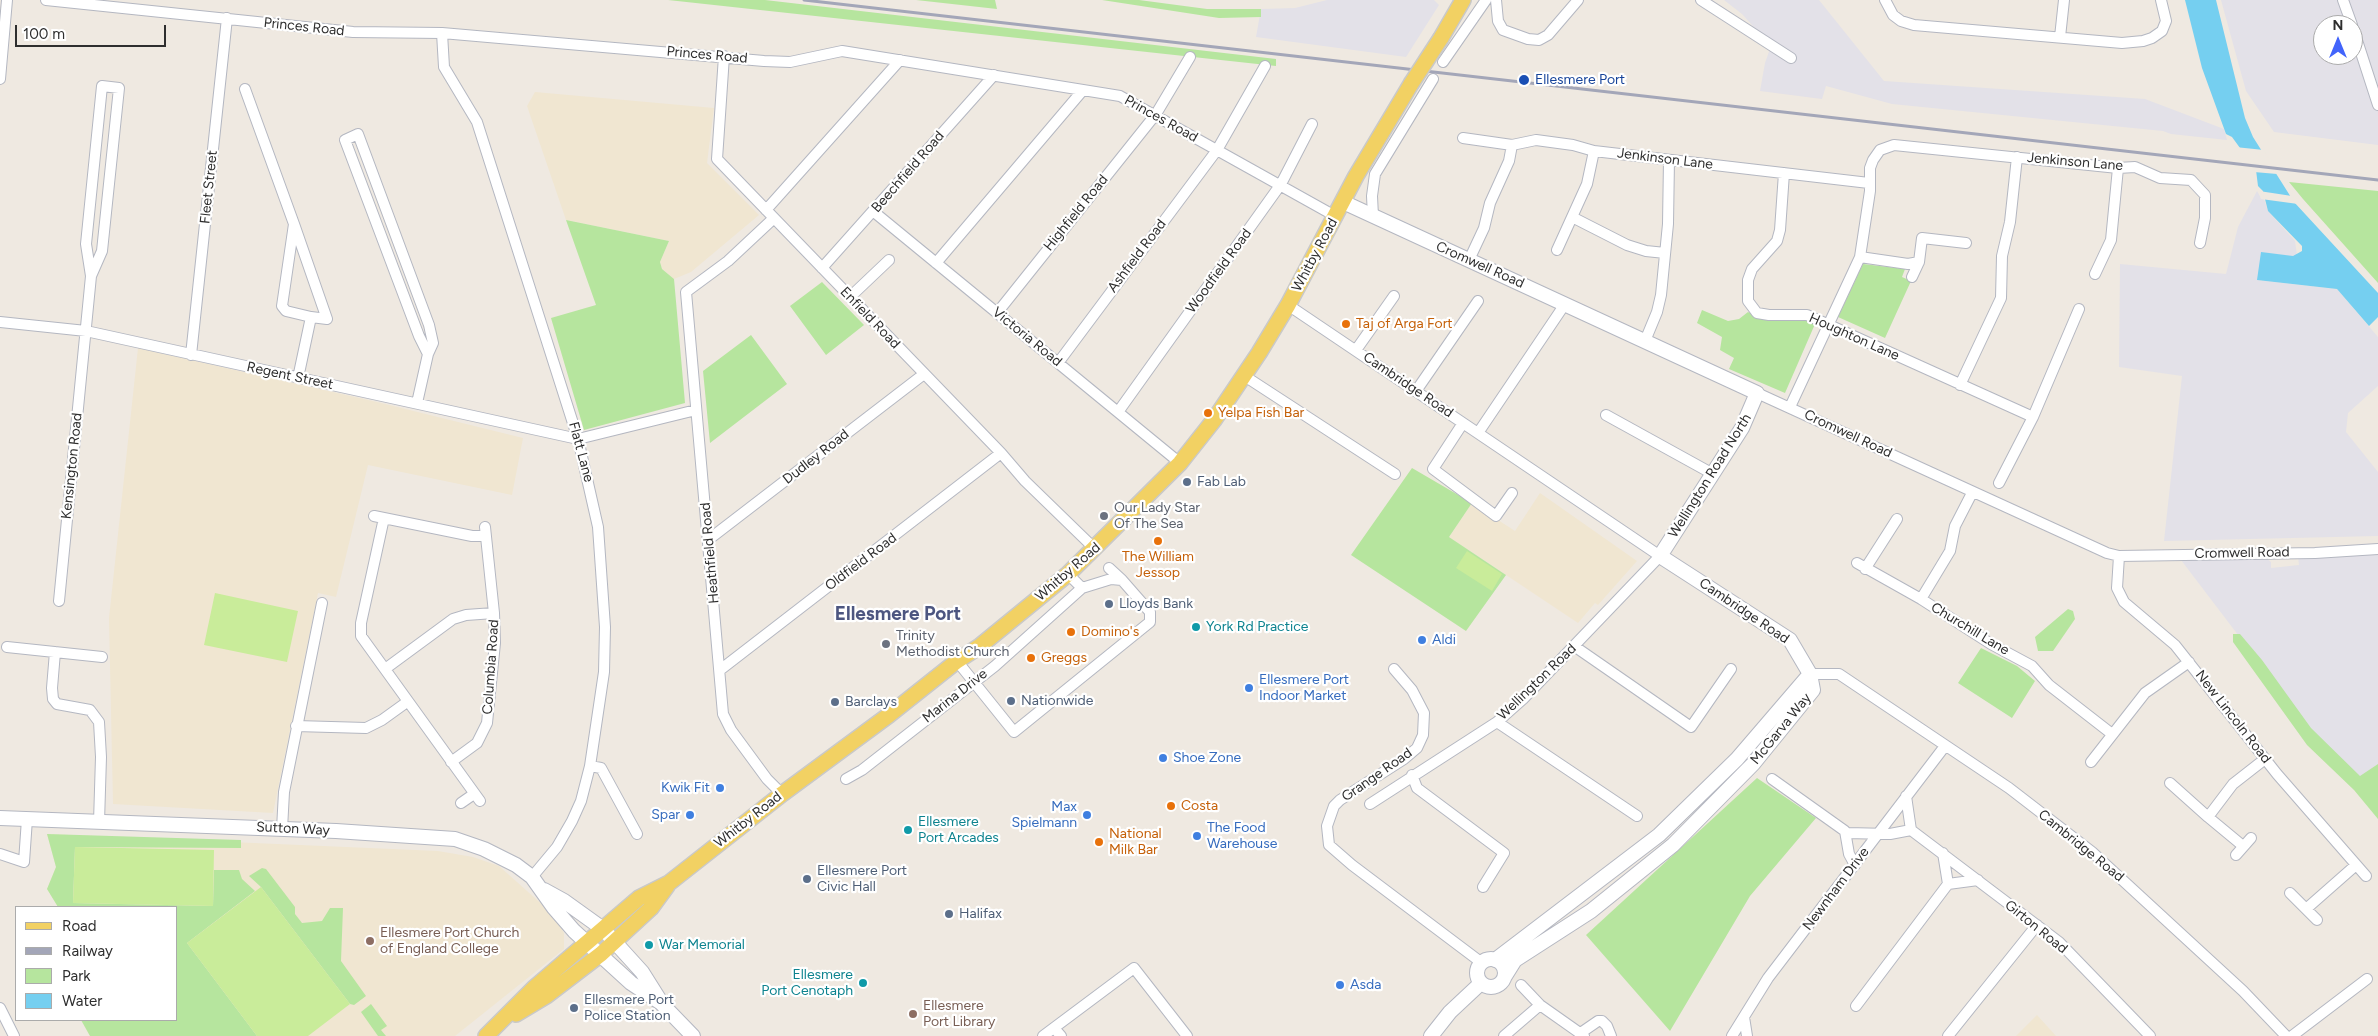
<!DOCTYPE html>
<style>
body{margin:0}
#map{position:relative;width:2378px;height:1036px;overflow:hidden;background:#efe9e1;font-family:Figtree,sans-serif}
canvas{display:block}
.legend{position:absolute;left:15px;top:906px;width:162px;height:115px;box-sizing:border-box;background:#fff;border:1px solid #ababab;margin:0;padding:6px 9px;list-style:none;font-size:15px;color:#2e2e2e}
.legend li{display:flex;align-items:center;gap:10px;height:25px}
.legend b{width:25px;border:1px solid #ababab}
.north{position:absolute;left:2313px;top:15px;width:50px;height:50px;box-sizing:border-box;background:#fff;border:1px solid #ababab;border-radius:50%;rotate:0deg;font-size:14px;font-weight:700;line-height:20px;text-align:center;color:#2e2e2e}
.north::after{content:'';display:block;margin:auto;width:18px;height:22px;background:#4264fb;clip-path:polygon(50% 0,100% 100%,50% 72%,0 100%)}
.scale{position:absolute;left:15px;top:25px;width:151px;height:22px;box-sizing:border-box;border:2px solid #2e2e2e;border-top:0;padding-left:6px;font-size:15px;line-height:18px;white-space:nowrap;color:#2e2e2e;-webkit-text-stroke:4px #fff;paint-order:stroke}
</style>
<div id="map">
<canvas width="2378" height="1036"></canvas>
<ul class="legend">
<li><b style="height:6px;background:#f2d163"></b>Road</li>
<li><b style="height:6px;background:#a3a6b8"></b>Railway</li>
<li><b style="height:14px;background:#b6e59e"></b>Park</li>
<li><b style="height:14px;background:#75cff0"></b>Water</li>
</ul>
<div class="north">N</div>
<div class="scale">100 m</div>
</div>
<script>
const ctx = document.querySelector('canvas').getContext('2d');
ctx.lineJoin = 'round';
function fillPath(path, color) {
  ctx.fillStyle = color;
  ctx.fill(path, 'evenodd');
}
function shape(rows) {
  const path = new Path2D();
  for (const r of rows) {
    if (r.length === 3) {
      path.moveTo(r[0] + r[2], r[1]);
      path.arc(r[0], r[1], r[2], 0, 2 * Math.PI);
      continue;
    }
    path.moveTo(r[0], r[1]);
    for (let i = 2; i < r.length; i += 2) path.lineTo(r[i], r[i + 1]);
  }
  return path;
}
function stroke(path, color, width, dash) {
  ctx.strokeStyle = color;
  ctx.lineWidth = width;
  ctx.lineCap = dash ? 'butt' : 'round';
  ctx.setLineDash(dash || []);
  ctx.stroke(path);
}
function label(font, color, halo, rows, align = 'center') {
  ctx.font = font + ' Figtree,sans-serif';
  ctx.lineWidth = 4.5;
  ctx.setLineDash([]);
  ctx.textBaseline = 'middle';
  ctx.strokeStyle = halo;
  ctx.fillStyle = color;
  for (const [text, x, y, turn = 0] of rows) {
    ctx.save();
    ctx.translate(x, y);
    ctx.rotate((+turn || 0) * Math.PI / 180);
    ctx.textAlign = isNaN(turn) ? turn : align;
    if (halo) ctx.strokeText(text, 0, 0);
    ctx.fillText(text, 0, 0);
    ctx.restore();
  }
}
fillPath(shape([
 [1327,0,1434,0,1439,5,1406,57,1256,37,1261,9,1295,8],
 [1724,0,1819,0,1884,81,2145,99,2224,129,2227,140,2171,134,2163,131,1892,104,1826,86,1822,99,1760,91,1765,63,1771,46,1742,14],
 [2221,0,2378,0,2378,145,2274,132,2246,91],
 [2323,25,2353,25,2353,55,2323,55],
 [2257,191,2261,198,2264,199,2268,211,2295,241,2297,255,2257,280,2337,289,2378,337,2378,386,2348,413,2346,432,2378,472,2378,536,2164,541,2182,376,2119,367,2120,264,2226,274,2238,227],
 [2378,553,2378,819,2181,560,2265,557,2271,562,2271,568,2299,565,2298,556]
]), '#e3e1e8');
fillPath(shape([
 [535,92,714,108,707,163,759,215,691,272,674,279,662,269,660,262,669,241,566,220,527,106],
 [138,348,377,402,523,438,512,495,368,465,336,597,318,593,273,813,113,804,109,618],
 [1540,493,1637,561,1598,605,1595,603,1578,623,1449,537,1472,503,1515,531],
 [47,834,438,851,473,857,499,866,554,915,564,933,564,949,455,1036,90,1036,81,1020,176,1020,176,907,58,907,47,889,56,867],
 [2037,1015,2056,1036,2016,1036]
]), '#f0e6d1');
fillPath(shape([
 [668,0,765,0,1276,59,1276,66],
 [916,0,995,0,997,9],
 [1102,0,1139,0,1207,9,1261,9,1261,17,1219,18],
 [2289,182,2378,191,2378,283,2303,199],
 [566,220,669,241,660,262,662,269,674,279,685,403,584,430,551,318,596,305],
 [1863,264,1905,269,1902,277,1911,281,1885,338,1838,317],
 [822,282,864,325,826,355,790,306],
 [1702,310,1728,321,1739,319,1748,312,1761,319,1805,320,1815,324,1785,393,1729,369,1734,358,1720,350,1722,337,1697,323],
 [751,335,787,384,710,443,703,371],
 [1412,468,1472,503,1449,537,1506,575,1466,631,1351,555],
 [2068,609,2073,611,2075,619,2053,651,2038,651,2035,637],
 [2233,634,2240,634,2262,660,2311,728,2360,776,2378,764,2378,819,2354,790,2307,745,2233,642],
 [1981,648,2017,666,2035,681,2012,718,1958,683],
 [1757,778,1816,818,1750,896,1670,1031,1586,935],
 [47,834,241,840,241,848,75,847,73,903,213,906,214,870,239,870,242,879,255,891,187,943,257,1036,90,1036,81,1020,176,1020,176,907,58,907,47,889,56,867],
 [262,868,266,869,295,907,295,914,302,923,322,921,330,908,343,908,341,961,366,996,354,1005,350,1004,261,887,249,876],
 [371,1004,387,1026,381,1030,386,1036,378,1036,361,1012]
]), '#b6e59e');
fillPath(shape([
 [1467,551,1502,574,1492,591,1456,568],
 [215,593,298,611,287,662,204,645],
 [75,847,214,850,213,906,73,903],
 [261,887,350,1004,308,1036,257,1036,187,943]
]), '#c9ec9a');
fillPath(shape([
 [2185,0,2216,0,2245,118,2253,137,2294,202,2378,293,2378,317,2369,326,2337,289,2257,280,2261,252,2293,256,2302,251,2302,246,2268,211,2263,191,2258,186,2256,170,2232,137,2226,134,2202,68]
]), '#75cff0');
fillPath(shape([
 [2235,147,2264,150,2277,174,2254,172],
 [2259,191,2292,196,2298,204,2261,199]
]), '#efe9e1');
const street = shape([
 [46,0,353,32,442,33,764,61,790,62,842,51,1120,96,1335,216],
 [1496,0,1498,21,1503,30,1528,39,1539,40,1548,35,1578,0],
 [1701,0,1791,58],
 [1885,0,1893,15,1901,21,1914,25,2122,43,2143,41,2152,38,2162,31,2166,21,2161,0],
 [2343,0,2352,25],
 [2353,28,2378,105],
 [442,33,444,67,477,122,578,439,598,527,605,627,604,672,590,766,581,801,572,821,557,847,532,877],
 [2060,37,2064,0],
 [724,56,717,159,1001,453,1025,481,1095,549],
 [1443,62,1486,0],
 [0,79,7,0],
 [245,89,294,224],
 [1463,138,1512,145,1536,140,1573,145,1594,151,1869,183],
 [1784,173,1780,230,1777,241,1752,269,1748,280,1748,301,1757,313,1769,315,1807,315,2033,417],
 [766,210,900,60],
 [874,212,1180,463],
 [1373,216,1372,196,1375,174,1433,79],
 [1572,217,1627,245,1646,251,1665,253],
 [774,218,728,261,686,292,723,714,731,730,767,779,782,794],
 [1557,250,1587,184,1594,151],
 [1860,257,1870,191,1870,168,1873,160,1880,150,1894,145,2118,168,2135,167,2160,178,2191,180,2205,195,2205,218,2200,243],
 [1469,260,1484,228,1490,203,1509,161,1512,145],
 [936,263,1083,90],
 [822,268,994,75],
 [2095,274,2111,240,2118,168],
 [1912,277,1919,262],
 [850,297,889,260],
 [1288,305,1660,556,1523,699,1497,722,1370,804],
 [997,313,1156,114,1190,57],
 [0,322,86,331,578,439,696,410],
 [1645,341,1657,312,1661,295,1668,224,1669,160],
 [1356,350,1394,296],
 [191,355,227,18],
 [1058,363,1217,150,1265,66],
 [1243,375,1395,474],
 [298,378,311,317,286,311,282,306,294,224,327,319,311,317],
 [1960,385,2001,298,2002,256,2010,222,2017,157],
 [1416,391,1478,301],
 [1757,393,2107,553,2119,556,2315,553,2378,549],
 [417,403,428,354,419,336,345,140,358,134,429,325,433,343,428,354],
 [1790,407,1860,257,1908,264,1919,262,1922,238,1966,243],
 [1118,412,1281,184,1312,124],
 [1606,415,1713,474],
 [1463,423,1433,469,1496,516,1512,493],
 [1478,433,1565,304],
 [1999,483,2033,417,2079,309],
 [374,516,472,536,486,536],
 [384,518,361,623,361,636,480,801],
 [708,540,924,374],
 [2119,556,2117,588,2124,602,2175,645,2277,774,2366,876],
 [1857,563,1921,599,1991,644,2032,666,2049,685,2112,734],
 [1109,568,1122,580],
 [1865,569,1897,519],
 [1921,599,1950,551,1955,526,1972,493],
 [59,601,91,276,86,244,102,86,119,88,102,251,91,276],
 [1574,646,1691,727,1731,669],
 [7,647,102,657],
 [55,652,52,688,53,699,57,704,90,710,99,722,101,757,99,822],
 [957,661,1014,732,1150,622,1150,612,1122,580,1111,579,1082,588,1068,574],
 [385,669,453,619,466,615,494,613],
 [1394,669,1412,690,1424,713,1423,735,1417,748,1404,759,1340,800,1334,806,1327,826,1329,845,1352,865,1482,963],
 [720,670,1001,453],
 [1810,674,1839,674,2009,788,2092,852,2243,991,2286,1036],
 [1497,722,1637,816],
 [296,726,366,728,382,720,407,702],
 [451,762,477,743,487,723,495,643,494,613,485,527],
 [2091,762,2145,693,2189,662],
 [590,766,601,768,637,834],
 [1412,775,1417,788,1504,853,1483,887],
 [846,779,862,770,995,666,1082,588],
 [1772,779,1845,831,1849,854,1855,865],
 [2170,783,2208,817,2233,784,2265,759],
 [1906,796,1911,830],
 [461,803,474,794],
 [2208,817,2243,846],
 [282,829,284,792,322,603],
 [1847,833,1890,834,1911,830,2059,942,2150,1036],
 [1943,853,1948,884],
 [0,854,24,862,27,819],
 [2236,855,2251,838],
 [2290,893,2317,920],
 [2306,909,2356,865],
 [1521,985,1540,1005,1584,1036],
 [1856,1006,1948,884,1978,880],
 [0,1008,14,1036],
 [1744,1017,1747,1036],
 [1054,1028,1061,1036],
 [1582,1032,1598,1021,1602,1021,1607,1026,1611,1036],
 [1043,1036,1134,968,1187,1036],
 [1504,1036,1540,1005],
 [1732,1036,1768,978,1945,746],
 [1948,1036,2037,925],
 [2292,1036,2367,979]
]);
const secondary = shape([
 [1343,202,1757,393,1742,428,1660,556,1790,640,1810,674,1813,690,1753,764,1673,845,1591,911,1515,960,1505,976],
 [0,818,336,831,455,839,484,849,516,865,532,877,554,908,574,931,631,983,661,1003,693,1036],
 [544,890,564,901,603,929,642,972,659,999],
 [1491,973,14],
 [1495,960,1659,835,1737,759,1810,674],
 [1431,1036,1450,1012,1481,983]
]);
const primary = shape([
 [1441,38,1463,0],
 [516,1014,546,996,601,954,651,908,667,886],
 [486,1036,534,988,639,898,669,883,782,794,889,715,957,661,980,646,1068,574,1180,463,1214,420,1259,353,1288,305,1356,176,1411,84]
]);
stroke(street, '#b4b7c1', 12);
stroke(secondary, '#b4b7c1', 16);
stroke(primary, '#c9c9c9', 18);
stroke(street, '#fff', 10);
stroke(secondary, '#fff', 14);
stroke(primary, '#f2d163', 15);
stroke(shape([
 [804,0,2378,180]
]), '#a3a6b8', 3);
const primaryBridge = shape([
 [1411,84,1441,38]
]);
stroke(primaryBridge, '#c9c9c9', 18, []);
stroke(primaryBridge, '#f2d163', 15);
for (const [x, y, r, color] of [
 [1524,80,6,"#1a4fb4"],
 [1346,324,5,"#e8710a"],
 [1208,413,5,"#e8710a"],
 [1187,482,5,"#5c6f8a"],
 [1104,516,5,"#6b7280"],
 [1158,541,5,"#e8710a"],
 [1109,604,5,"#5c6f8a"],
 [1196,627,5,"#0f9aa8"],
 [1071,632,5,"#e8710a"],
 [1422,640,5,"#3f7fe0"],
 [886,644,5,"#6b7280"],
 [1031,658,5,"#e8710a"],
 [1249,688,5,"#3f7fe0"],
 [1011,701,5,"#5c6f8a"],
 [835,702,5,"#5c6f8a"],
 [1163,758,5,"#3f7fe0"],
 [720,788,5,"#3f7fe0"],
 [1171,806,5,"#e8710a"],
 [690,815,5,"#3f7fe0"],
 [1087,815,5,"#3f7fe0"],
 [908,830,5,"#0f9aa8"],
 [1197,836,5,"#3f7fe0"],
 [1099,842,5,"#e8710a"],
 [807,879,5,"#5c6f8a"],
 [949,914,5,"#5c6f8a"],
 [370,941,5,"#8d6e63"],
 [649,945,5,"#0f9aa8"],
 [863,983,5,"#0f9aa8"],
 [1340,985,5,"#3f7fe0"],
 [574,1008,5,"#5c6f8a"],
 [913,1014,5,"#8d6e63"]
]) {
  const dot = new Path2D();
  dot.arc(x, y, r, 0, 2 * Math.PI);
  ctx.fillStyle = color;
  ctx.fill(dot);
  stroke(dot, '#fff', 2);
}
label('14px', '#2e2e2e', '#fff', [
 ["Princes Road",304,27,6],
 ["Princes Road",707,55,5],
 ["Princes Road",1161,119,29],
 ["Jenkinson Lane",1665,159,7],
 ["Jenkinson Lane",2075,162,5],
 ["Beechfield Road",908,172,-49],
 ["Fleet Street",209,187,-84],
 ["Highfield Road",1076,213,-51],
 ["Whitby Road",1315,255,-62],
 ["Ashfield Road",1137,256,-53],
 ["Cromwell Road",1480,265,24],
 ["Woodfield Road",1219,271,-54],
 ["Enfield Road",870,318,46],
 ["Victoria Road",1027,337,39],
 ["Houghton Lane",1854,337,24],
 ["Regent Street",290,376,12],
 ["Cambridge Road",1408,385,34],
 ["Cromwell Road",1848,434,25],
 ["Flatt Lane",581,452,75],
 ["Dudley Road",816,457,-38],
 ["Kensington Road",72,466,-84],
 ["Wellington Road North",1710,476,-58],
 ["Heathfield Road",710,553,-95],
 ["Cromwell Road",2242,553,-1],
 ["Oldfield Road",861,562,-37],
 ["Whitby Road",1068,572,-41],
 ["Cambridge Road",1744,611,34],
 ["Churchill Lane",1970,629,31],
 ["Columbia Road",491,667,-86],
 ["Wellington Road",1537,682,-44],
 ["Marina Drive",955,696,-38],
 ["New Lincoln Road",2233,717,52],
 ["McGarva Way",1781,729,-51],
 ["Grange Road",1377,775,-35],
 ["Whitby Road",748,820,-38],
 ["Sutton Way",293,829,3],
 ["Cambridge Road",2081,846,39],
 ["Newnham Drive",1836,889,-53],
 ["Girton Road",2036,927,39]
]);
label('14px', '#164399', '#fff', [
 ["Ellesmere Port",1535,80]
], 'left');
label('14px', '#c56008', '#fff', [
 ["Taj of Arga Fort",1356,324],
 ["Yelpa Fish Bar",1218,413],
 ["The William",1158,557,"center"],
 ["Jessop",1158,573,"center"],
 ["Domino's",1081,632],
 ["Greggs",1041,658],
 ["Costa",1181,806],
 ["National",1109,834],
 ["Milk Bar",1109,850]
], 'left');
label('14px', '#4e5e75', '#fff', [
 ["Fab Lab",1197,482],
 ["Lloyds Bank",1119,604],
 ["Nationwide",1021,701],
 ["Barclays",845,702],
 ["Ellesmere Port",817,871],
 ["Civic Hall",817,887],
 ["Halifax",959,914],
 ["Ellesmere Port",584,1000],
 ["Police Station",584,1016]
], 'left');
label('14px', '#5b616d', '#fff', [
 ["Our Lady Star",1114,508],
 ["Of The Sea",1114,524],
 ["Trinity",896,636],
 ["Methodist Church",896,652]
], 'left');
label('14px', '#0d838f', '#fff', [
 ["York Rd Practice",1206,627],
 ["Ellesmere",918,822],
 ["Port Arcades",918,838],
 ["War Memorial",659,945],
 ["Ellesmere",853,975,"right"],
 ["Port Cenotaph",853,991,"right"]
], 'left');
label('14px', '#366cbe', '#fff', [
 ["Aldi",1432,640],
 ["Ellesmere Port",1259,680],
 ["Indoor Market",1259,696],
 ["Shoe Zone",1173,758],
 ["Kwik Fit",710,788,"right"],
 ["Max",1077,807,"right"],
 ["Spielmann",1077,823,"right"],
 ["Spar",680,815,"right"],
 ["The Food",1207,828],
 ["Warehouse",1207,844],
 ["Asda",1350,985]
], 'left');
label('14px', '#785e54', '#fff', [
 ["Ellesmere Port Church",380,933],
 ["of England College",380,949],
 ["Ellesmere",923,1006],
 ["Port Library",923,1022]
], 'left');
label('bold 19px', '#4d5680', '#fff', [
 ["Ellesmere Port",898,614]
]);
</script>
